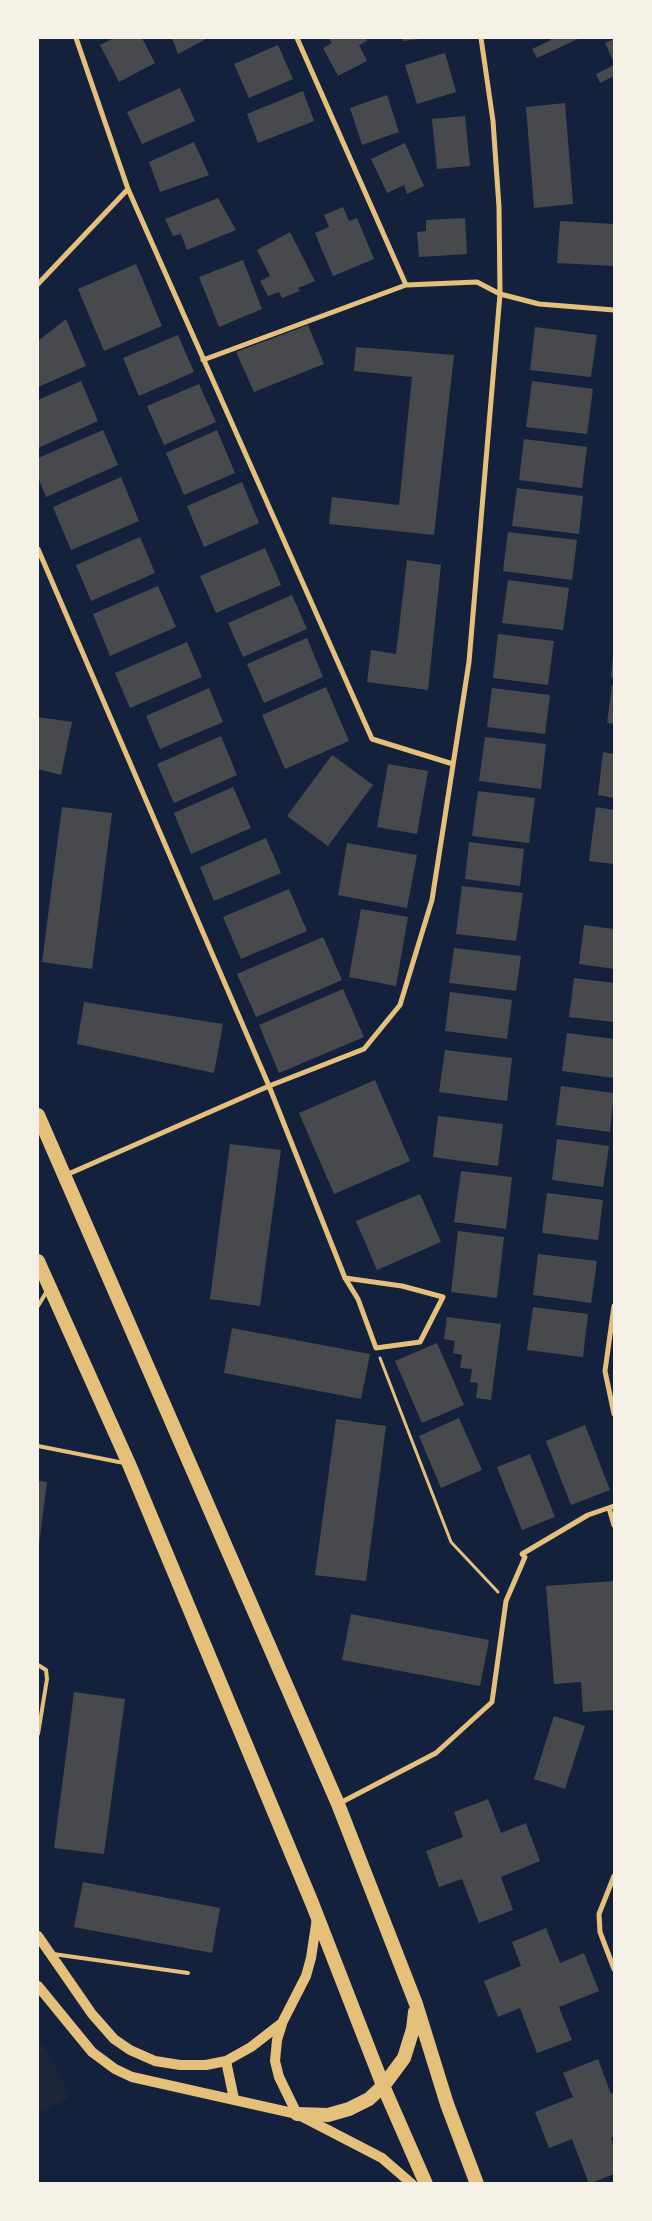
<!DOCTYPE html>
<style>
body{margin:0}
#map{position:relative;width:652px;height:2221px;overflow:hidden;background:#14213d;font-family:Barlow,sans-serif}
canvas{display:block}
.frame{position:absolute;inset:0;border:39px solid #f6f1e7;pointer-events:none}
</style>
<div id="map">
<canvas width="652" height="2221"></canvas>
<div class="frame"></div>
</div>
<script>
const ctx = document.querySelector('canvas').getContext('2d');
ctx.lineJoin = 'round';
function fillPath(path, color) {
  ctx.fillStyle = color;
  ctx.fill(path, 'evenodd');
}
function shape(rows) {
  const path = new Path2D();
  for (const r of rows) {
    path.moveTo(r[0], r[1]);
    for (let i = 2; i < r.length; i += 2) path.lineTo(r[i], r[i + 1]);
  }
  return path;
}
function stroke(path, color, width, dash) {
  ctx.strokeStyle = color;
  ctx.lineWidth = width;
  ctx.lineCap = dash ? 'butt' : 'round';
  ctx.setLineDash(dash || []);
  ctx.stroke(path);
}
fillPath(shape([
 [38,2036,71,2096,38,2114]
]), '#1d2539');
fillPath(shape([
 [114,38,142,38,155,63,119,82,100,45],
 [172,38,205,38,206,39,178,54],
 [329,38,365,38,367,41,359,45,367,61,338,76,323,48,332,43],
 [402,38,420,38,420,39,403,41],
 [550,38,580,38,537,58,532,49,551,40],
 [614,39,614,63,605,43],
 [278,45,293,79,249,98,234,64],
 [445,53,456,92,417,104,405,65],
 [614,65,614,76,600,83,596,74],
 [180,88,195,121,142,144,127,112],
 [303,91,314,121,258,143,247,114],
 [387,95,399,132,362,145,350,108],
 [565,103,573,204,534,208,526,107],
 [465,116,470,166,437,169,432,119],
 [194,142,209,175,160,192,149,162],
 [405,143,424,186,407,194,404,185,387,193,371,159],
 [218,198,236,230,187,250,181,234,173,236,165,219],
 [343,207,349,221,357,218,374,259,333,276,315,233,329,227,324,215],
 [465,218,467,254,419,257,417,232,426,231,426,220],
 [560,221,614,224,614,266,557,263],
 [290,232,315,281,298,288,300,291,282,298,279,292,268,296,260,281,270,276,257,250],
 [243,260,262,309,219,327,199,277],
 [136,264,162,326,104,351,78,289],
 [66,319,86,366,38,387,38,341],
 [308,325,324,364,254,392,236,352],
 [535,327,597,335,591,377,530,370],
 [178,335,194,372,139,396,123,358],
 [356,347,454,355,434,535,329,524,332,497,399,505,412,377,354,371],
 [81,381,98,421,38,448,38,400],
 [532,381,593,389,587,434,526,427],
 [199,384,216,422,164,445,147,406],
 [103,430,118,465,46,497,38,477,38,458],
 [217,430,235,473,184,495,166,453],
 [524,439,587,447,582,488,519,480],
 [121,477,139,521,71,550,53,507],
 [242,482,259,523,204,547,187,506],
 [517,488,583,496,579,534,512,526],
 [508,532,577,540,572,580,503,571],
 [140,537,155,573,91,601,76,565],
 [265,548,281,585,216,613,200,576],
 [407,560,441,565,428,690,367,682,371,650,396,654],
 [508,580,569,588,563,630,502,623],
 [158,586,176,627,110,656,93,614],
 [292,595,307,629,243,657,228,623],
 [498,634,554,641,548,685,493,678],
 [307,638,323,677,264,703,247,664],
 [187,642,202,677,130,708,115,673],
 [613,656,614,656,614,678,611,677],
 [612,685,614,686,614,724,607,723],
 [326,687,349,741,285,769,262,715],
 [209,688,223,722,160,749,146,716],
 [492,688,550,695,545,734,487,727],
 [38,717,72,722,61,775,38,769],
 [221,736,237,775,174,803,157,764],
 [485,737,546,744,541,789,479,781],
 [603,752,614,754,614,798,598,795],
 [332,755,373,785,328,846,287,816],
 [388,764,428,771,417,834,377,827],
 [233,787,251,828,191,854,174,813],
 [478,791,535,798,529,843,472,836],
 [62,807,112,813,92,969,42,962],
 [596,807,614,810,614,864,589,861],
 [266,838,281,873,214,901,200,867],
 [469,842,524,849,520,886,465,879],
 [347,843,417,855,407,908,338,895],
 [462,886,523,893,516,941,456,934],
 [289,889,307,931,241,959,223,917],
 [361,909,408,917,396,986,349,977],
 [584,925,614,929,614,969,579,964],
 [323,937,342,980,256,1017,237,974],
 [454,948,521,956,516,991,449,983],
 [574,978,614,983,614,1022,569,1017],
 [343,989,364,1037,279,1073,259,1025],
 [450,992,512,1000,507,1039,445,1031],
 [84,1002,223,1024,214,1073,77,1044],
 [567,1033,614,1039,614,1078,562,1071],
 [445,1050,512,1058,507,1101,439,1092],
 [375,1080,410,1161,334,1194,299,1113],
 [561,1086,614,1093,610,1132,556,1125],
 [438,1116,503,1124,498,1166,433,1157],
 [557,1139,609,1146,603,1187,552,1180],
 [230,1144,281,1150,260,1306,210,1299],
 [461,1171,512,1177,506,1229,454,1222],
 [547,1193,603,1200,598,1240,542,1233],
 [420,1194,441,1242,377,1270,356,1221],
 [458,1231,504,1237,497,1298,451,1292],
 [538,1254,597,1261,591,1303,533,1295],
 [533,1307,588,1314,583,1357,527,1350],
 [447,1317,501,1324,491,1400,476,1398,478,1383,470,1382,472,1369,460,1368,462,1355,453,1353,455,1341,444,1339],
 [232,1328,370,1354,361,1399,224,1373],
 [437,1343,464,1405,422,1423,395,1361],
 [459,1418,482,1470,441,1488,419,1436],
 [336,1419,386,1426,366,1581,315,1575],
 [585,1425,610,1490,571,1505,546,1441],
 [530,1454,555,1517,522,1530,497,1467],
 [38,1481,47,1482,39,1544,38,1544],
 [614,1581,614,1710,583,1712,581,1682,554,1684,546,1586],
 [351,1614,489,1640,480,1686,342,1660],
 [74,1692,125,1699,104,1854,54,1848],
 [554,1716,585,1726,565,1789,534,1779],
 [488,1799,501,1833,526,1823,540,1861,501,1877,513,1910,479,1923,462,1879,439,1887,426,1851,463,1837,454,1812],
 [83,1882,220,1908,212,1953,74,1927],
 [546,1928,560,1963,584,1953,599,1991,559,2007,572,2040,537,2053,520,2008,498,2017,484,1981,521,1966,512,1942],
 [598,2059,611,2094,614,2092,614,2136,611,2138,614,2148,614,2174,589,2184,572,2139,549,2148,535,2112,573,2097,563,2073]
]), '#48494c');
stroke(shape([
 [380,1358,451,1542,498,1592]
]), '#e5c07b', 3);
stroke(shape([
 [38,1306,47,1291],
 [38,1446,124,1463],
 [38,1665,46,1670,47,1679,38,1734],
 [53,1954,188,1973]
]), '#e5c07b', 4);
stroke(shape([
 [76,38,128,189,372,739,453,764],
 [297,38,406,285],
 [38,284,128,189],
 [203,360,406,285,477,282,500,294,539,304,614,310],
 [38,549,269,1086,345,1278,358,1299,376,1348,420,1342,443,1297,402,1286,345,1278],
 [66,1175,269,1086,364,1049,400,1005,432,900,469,662,500,294,499,207,493,121,481,38],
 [614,1306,605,1371,614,1414],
 [609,1508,614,1525],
 [340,1803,436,1753,492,1702,506,1601,525,1557,522,1554,588,1515,614,1506],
 [614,1876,599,1914,600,1932,614,1969]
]), '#e5c07b', 5);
stroke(shape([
 [38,1936,92,2014,114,2039,130,2050,155,2061,180,2065,206,2065,226,2061,251,2047,282,2023,306,1976,311,1958,317,1918],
 [38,1986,92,2052,115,2069,132,2077,297,2114,382,2158,412,2184],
 [282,2024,277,2040,275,2061,279,2077,297,2114],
 [226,2061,234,2099]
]), '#e5c07b', 10);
stroke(shape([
 [38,1115,338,1804,416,2004,447,2104,477,2184],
 [38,1261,129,1464,312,1903,384,2088,426,2184],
 [297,2114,328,2115,349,2109,369,2099,384,2085,404,2058,413,2029,415,2012]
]), '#e5c07b', 14);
</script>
